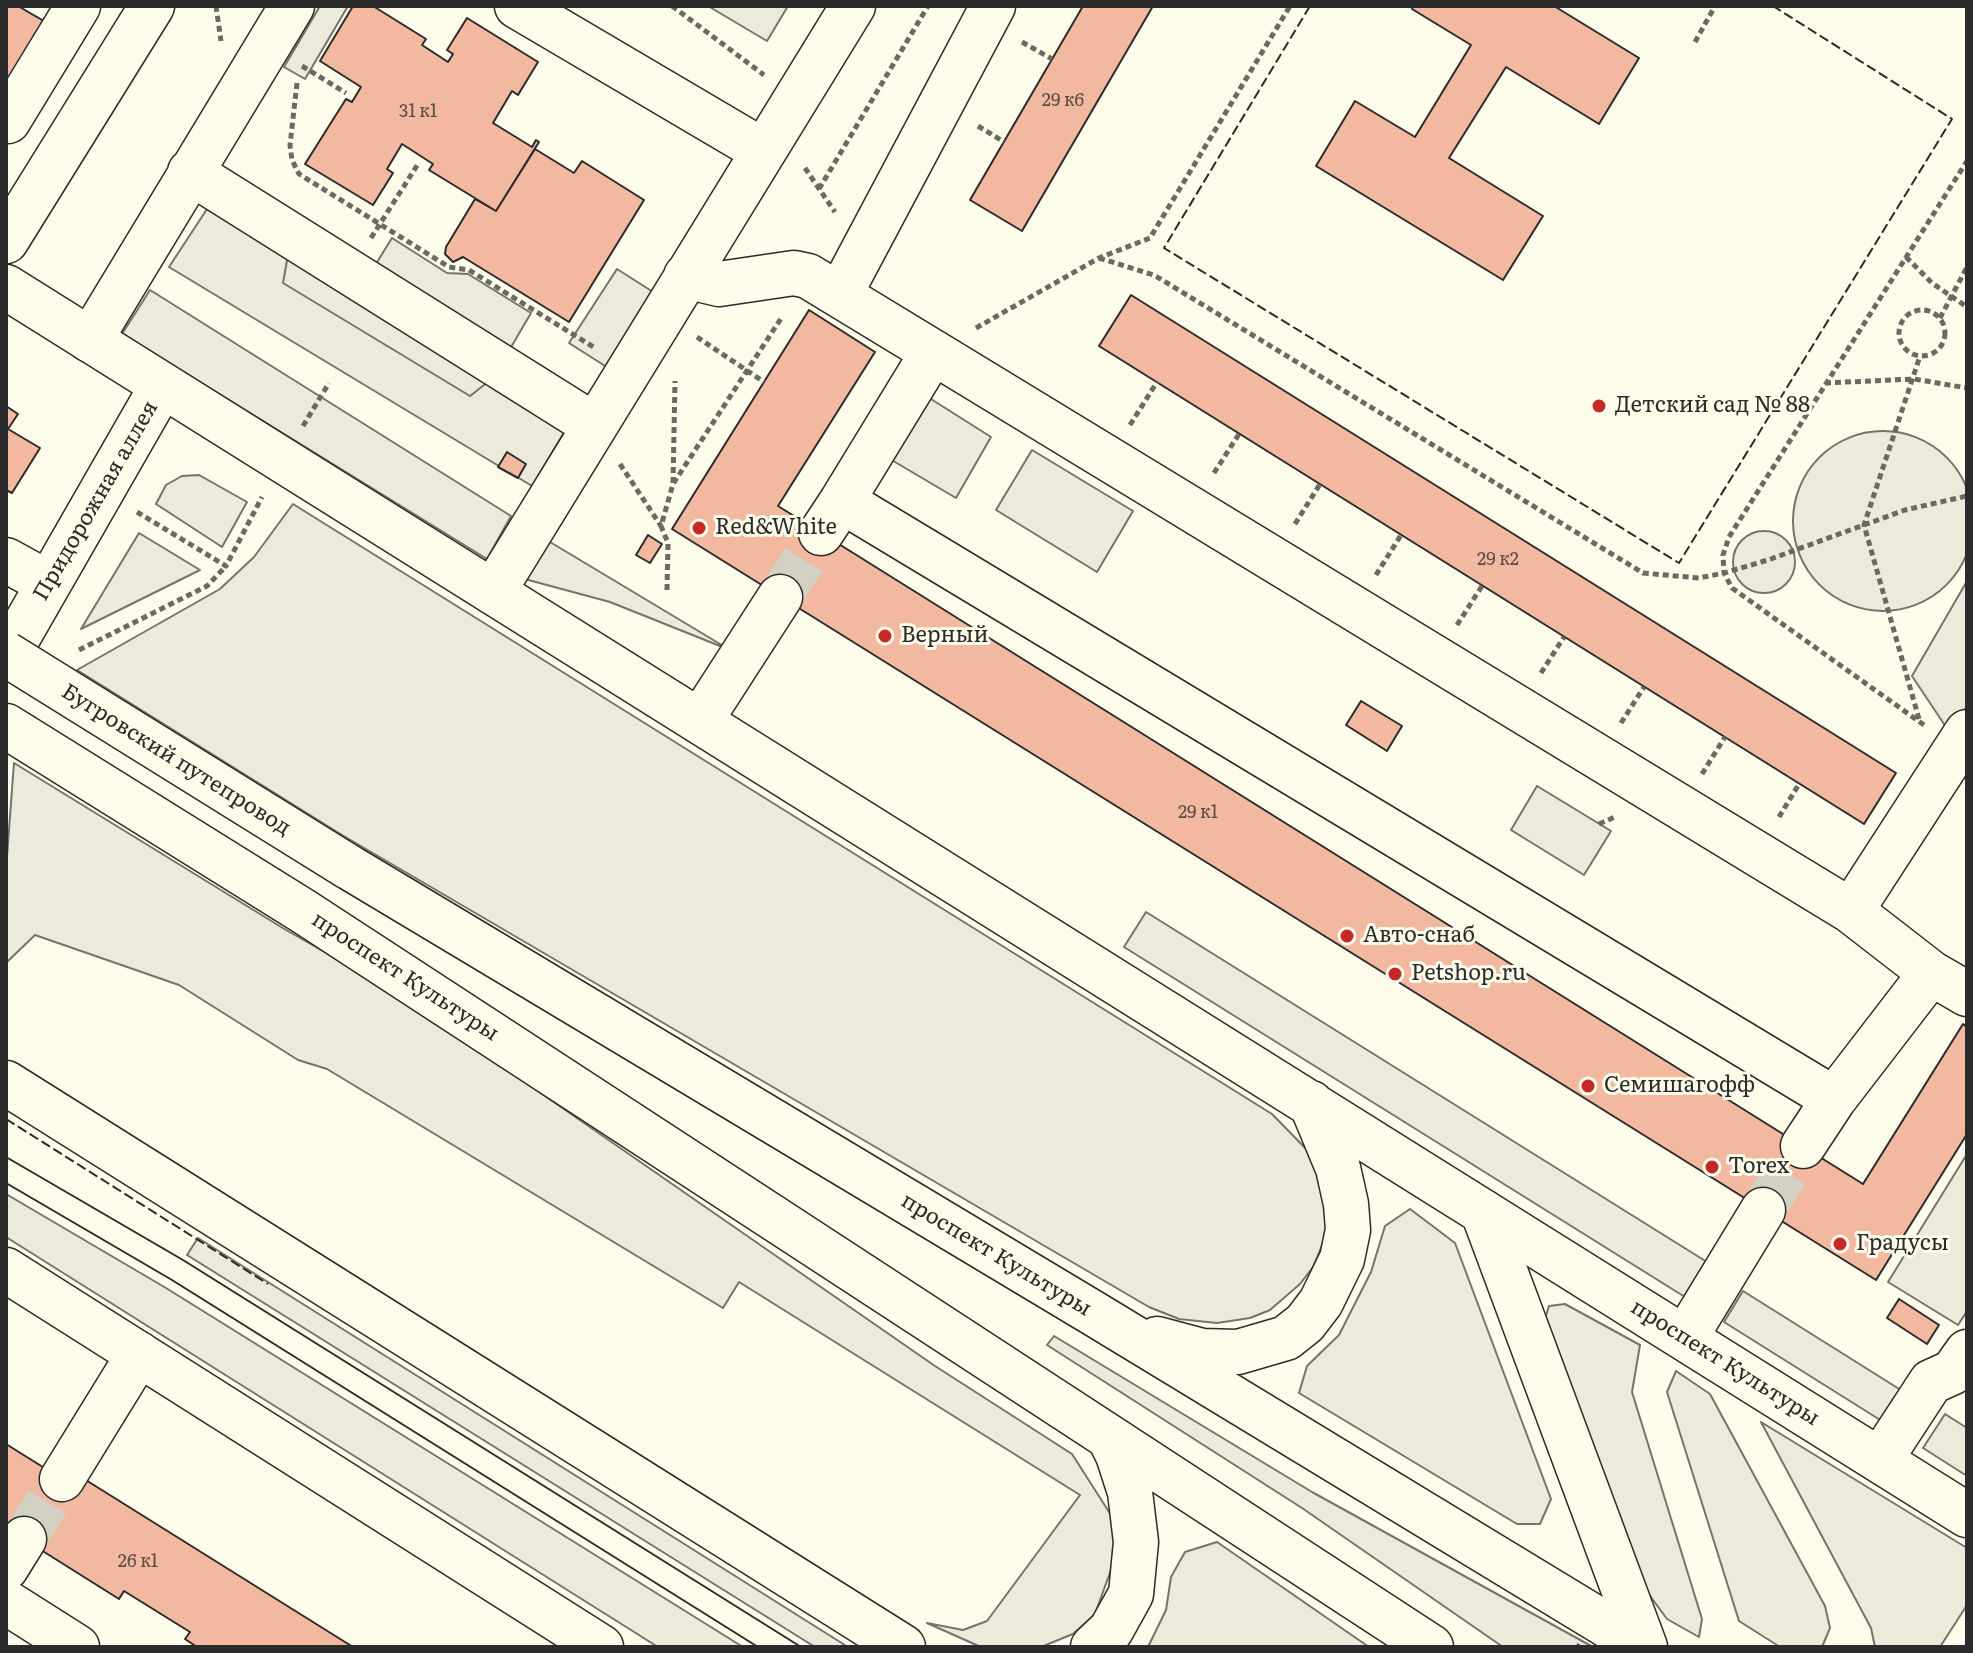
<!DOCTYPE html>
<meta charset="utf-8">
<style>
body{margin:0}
#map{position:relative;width:1973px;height:1653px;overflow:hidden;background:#fdfbea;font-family:Literata,serif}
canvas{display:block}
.frame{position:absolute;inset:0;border:8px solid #2b2b2b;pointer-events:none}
</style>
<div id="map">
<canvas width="1973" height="1653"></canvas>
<div class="frame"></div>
</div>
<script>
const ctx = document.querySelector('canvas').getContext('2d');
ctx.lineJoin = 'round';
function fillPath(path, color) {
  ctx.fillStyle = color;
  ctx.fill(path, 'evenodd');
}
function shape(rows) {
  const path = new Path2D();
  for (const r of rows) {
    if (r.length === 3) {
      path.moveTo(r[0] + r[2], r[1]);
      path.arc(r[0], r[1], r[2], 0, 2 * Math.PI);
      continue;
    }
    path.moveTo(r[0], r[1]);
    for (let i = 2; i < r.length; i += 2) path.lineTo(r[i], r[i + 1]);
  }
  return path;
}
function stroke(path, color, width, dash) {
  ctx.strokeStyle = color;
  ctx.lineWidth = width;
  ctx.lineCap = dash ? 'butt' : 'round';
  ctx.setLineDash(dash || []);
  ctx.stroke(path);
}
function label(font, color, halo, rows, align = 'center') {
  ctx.font = font + ' Literata,serif';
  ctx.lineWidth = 6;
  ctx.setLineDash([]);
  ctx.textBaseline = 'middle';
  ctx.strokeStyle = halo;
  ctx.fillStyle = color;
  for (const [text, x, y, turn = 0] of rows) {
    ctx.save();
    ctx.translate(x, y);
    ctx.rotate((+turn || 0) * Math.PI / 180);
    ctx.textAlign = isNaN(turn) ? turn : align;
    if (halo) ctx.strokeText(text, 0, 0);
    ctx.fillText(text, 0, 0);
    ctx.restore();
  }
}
const green = shape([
 [207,209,569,424,532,486,169,267,207,209],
 [150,290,511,516,487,559,122,334,150,290],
 [1883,521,90],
 [1032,450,1133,511,1097,572,996,510,1032,450],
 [199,475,247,502,222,547,156,504,166,485,182,476,199,475],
 [293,504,1272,1114,1311,1154,1328,1209,1324,1241,1313,1267,1300,1284,1270,1310,1250,1318,1217,1323,1179,1319,1149,1307,342,835,77,670,220,589,254,557,293,504],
 [1764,562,31],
 [139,533,200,570,81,629,139,533],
 [545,539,730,650,610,602,521,578,545,539],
 [14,763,286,930,392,990,935,1366,1072,1454,1111,1515,1116,1556,1095,1614,1073,1634,1041,1647,981,1647,927,1623,963,1630,987,1621,1080,1495,739,1282,723,1308,327,1069,298,1060,179,985,35,935,6,963,6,870,14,763],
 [1537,786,1611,831,1584,875,1511,830,1537,786],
 [1146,912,1715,1267,1693,1302,1124,947,1146,912],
 [6,1194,166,1288,743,1647,658,1647,6,1237,6,1194],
 [1410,1209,1455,1243,1551,1499,1540,1524,1517,1524,1299,1393,1307,1366,1339,1335,1371,1272,1385,1226,1410,1209],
 [198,1238,848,1647,815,1647,187,1255,198,1238],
 [1743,1291,1904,1392,1885,1423,1724,1322,1743,1291],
 [1565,1304,1640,1345,1632,1392,1702,1619,1699,1637,1667,1619,1648,1593,1542,1328,1549,1306,1565,1304],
 [1054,1336,1312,1492,1593,1647,1503,1647,1302,1508,1047,1345,1054,1336],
 [1676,1371,1710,1394,1825,1606,1830,1628,1822,1647,1780,1647,1739,1621,1667,1392,1676,1371],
 [1945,1414,1967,1428,1967,1476,1923,1448,1945,1414],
 [1761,1422,1967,1548,1967,1605,1940,1647,1875,1647,1871,1628,1761,1422],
 [1217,1542,1369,1647,1148,1647,1166,1610,1171,1577,1185,1552,1217,1542]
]);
fillPath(green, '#ecebdb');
stroke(green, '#74746e', 2);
const parking = shape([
 [320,6,348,6,305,79,284,67,320,6],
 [708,6,788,6,767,41,708,6],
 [392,238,447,273,468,274,531,313,493,378,470,396,283,283,288,255,356,296,392,238],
 [617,269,661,297,613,371,569,343,617,269],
 [912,387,991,437,956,498,873,449,912,387],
 [1967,581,1967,706,1950,733,1912,676,1967,581],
 [1967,1154,1967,1311,1958,1325,1888,1282,1967,1154]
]);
fillPath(parking, '#eceadb');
stroke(parking, '#74746e', 2);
const building = shape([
 [6,6,18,6,49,24,6,99,6,6],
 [353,6,373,6,426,39,422,45,448,62,453,54,447,50,467,18,538,62,518,95,512,91,493,123,532,147,536,140,539,142,496,211,429,170,433,164,402,144,387,169,393,173,373,205,305,164,346,99,352,102,361,87,320,61,353,6],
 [1083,6,1153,6,1022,231,970,200,1083,6],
 [1413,6,1554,6,1639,58,1599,124,1506,67,1449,158,1543,216,1503,280,1316,166,1355,101,1415,137,1471,45,1412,9,1413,6],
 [535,149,574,173,582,161,644,200,569,322,463,257,453,262,445,254,446,247,475,199,496,211,535,149],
 [1131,295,1896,773,1864,824,1099,346,1131,295],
 [809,310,875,352,778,506,1863,1184,1963,1024,1967,1027,1967,1134,1876,1280,672,529,809,310],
 [6,406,18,414,8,429,40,448,12,493,6,490,6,406],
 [507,452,526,464,518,478,498,467,507,452],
 [648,535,662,544,650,563,636,555,648,535],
 [1361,701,1402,726,1387,751,1346,725,1361,701],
 [1899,1299,1939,1325,1927,1344,1887,1318,1899,1299],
 [6,1444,75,1487,81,1477,353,1647,197,1647,185,1639,190,1632,124,1591,119,1599,6,1528,6,1444]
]);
fillPath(building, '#f2b8a0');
stroke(building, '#2b2b2b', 2);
stroke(shape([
 [780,597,821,533],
 [1763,1210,1803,1146],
 [24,1539,62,1479]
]), '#d3d1c4', 44, [44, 22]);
const minor = shape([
 [517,6,763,151],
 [8,121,78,6],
 [190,172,595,426],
 [6,241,152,6],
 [686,276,719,284,794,273,808,276,933,352,842,501,1834,1099],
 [840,294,993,6],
 [90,340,292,6],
 [933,352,1851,911],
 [821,533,842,501],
 [6,560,48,583],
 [493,592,853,6],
 [6,658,162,386],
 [700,721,780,597],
 [1967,732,1851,911,1931,973,1967,994],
 [1803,1146,1834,1099,1931,973],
 [1483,1212,1967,1515],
 [6,1270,601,1647],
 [1685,1338,1763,1210],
 [1880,1460,1931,1382,1953,1372,1967,1352],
 [62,1479,139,1354],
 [6,1568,24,1539],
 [6,1602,77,1647]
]);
const major = shape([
 [6,287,1483,1212,1645,1647],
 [6,726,303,911,1431,1647],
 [347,866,1093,1313,1643,1647],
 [6,1083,903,1647],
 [1157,1339,1202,1351,1238,1352,1286,1338,1305,1323,1321,1302,1342,1259,1348,1230,1346,1204,1338,1168,1311,1103],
 [1093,1647,1111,1630,1131,1594,1136,1542,1130,1492,1118,1455,1109,1437]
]);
stroke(minor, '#2b2b2b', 47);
stroke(major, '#2b2b2b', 47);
stroke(shape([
 [216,6,221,41],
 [672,6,764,75],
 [1022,42,1052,59],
 [1695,42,1715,6],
 [302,66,346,93],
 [297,83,290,145,292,160,299,174,449,267,469,270,595,348],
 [978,126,1004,142],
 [805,168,835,212],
 [819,189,928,6],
 [371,238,418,164],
 [1906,257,1932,283,1967,307],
 [1099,258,1154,275,1643,573,1699,578,1724,573,1768,560,1905,510,1967,496],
 [1922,333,23],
 [1940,318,1967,267],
 [976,328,1099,258,1150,238,1290,6],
 [697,337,764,382],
 [1825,383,1914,379,1967,388],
 [1130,425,1157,382],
 [303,426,329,383],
 [620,464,661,526],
 [1214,473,1239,434],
 [673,483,675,381],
 [137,512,226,566,262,497],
 [1295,524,1320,484],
 [1376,575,1401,535],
 [667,590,668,543,661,526,673,484,782,317],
 [1457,625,1482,586],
 [79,650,207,586,226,566],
 [1541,673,1564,637],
 [1919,719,1864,525,1920,356],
 [1621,723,1644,687],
 [1924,725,1732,588,1724,573,1723,555,1729,537,1967,161],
 [1702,774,1725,737],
 [1779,817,1799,784],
 [1599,824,1617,816]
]), '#6a6964', 5, [6, 4]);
stroke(minor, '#fdfbea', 44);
stroke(major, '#fdfbea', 44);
stroke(shape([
 [6,1157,183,1260,801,1647],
 [6,1183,172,1280,758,1647]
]), '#2b2b2b', 2);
const majorBridge = shape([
 [6,654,347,866]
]);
stroke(majorBridge, '#2b2b2b', 47, []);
stroke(majorBridge, '#fdfbea', 44);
stroke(shape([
 [1310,6,1164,248,1679,563,1952,119,1773,6],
 [6,1119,268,1284],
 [1577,1644,1582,1647]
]), '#2b2b2b', 2, [10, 4]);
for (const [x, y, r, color] of [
 [1599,406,8,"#c62828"],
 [699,528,8,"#c62828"],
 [885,636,8,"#c62828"],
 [1347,936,8,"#c62828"],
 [1395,974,8,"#c62828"],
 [1588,1086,8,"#c62828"],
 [1712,1167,8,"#c62828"],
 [1840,1244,8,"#c62828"]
]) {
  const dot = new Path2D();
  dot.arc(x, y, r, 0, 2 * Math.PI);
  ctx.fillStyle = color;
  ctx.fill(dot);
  stroke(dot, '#fdfbea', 3);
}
label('18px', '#5d4e48', null, [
 ["29 к6",1063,101],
 ["31 к1",418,112],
 ["29 к2",1498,560],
 ["29 к1",1198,813],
 ["26 к1",138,1562]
]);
label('22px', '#2b2b2b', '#fdfbea', [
 ["Детский сад № 88",1615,406],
 ["Red&White",715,528],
 ["Верный",901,636],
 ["Авто-снаб",1363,936],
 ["Petshop.ru",1411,974],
 ["Семишагофф",1604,1086],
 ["Torex",1728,1167],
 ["Градусы",1856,1244]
], 'left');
label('22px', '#2b2b2b', '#fdfbea', [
 ["Придорожная аллея",96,501,-60],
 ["Бугровский путепровод",176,760,32],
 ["проспект Культуры",405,977,33],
 ["проспект Культуры",996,1255,31],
 ["проспект Культуры",1725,1363,32]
]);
</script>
